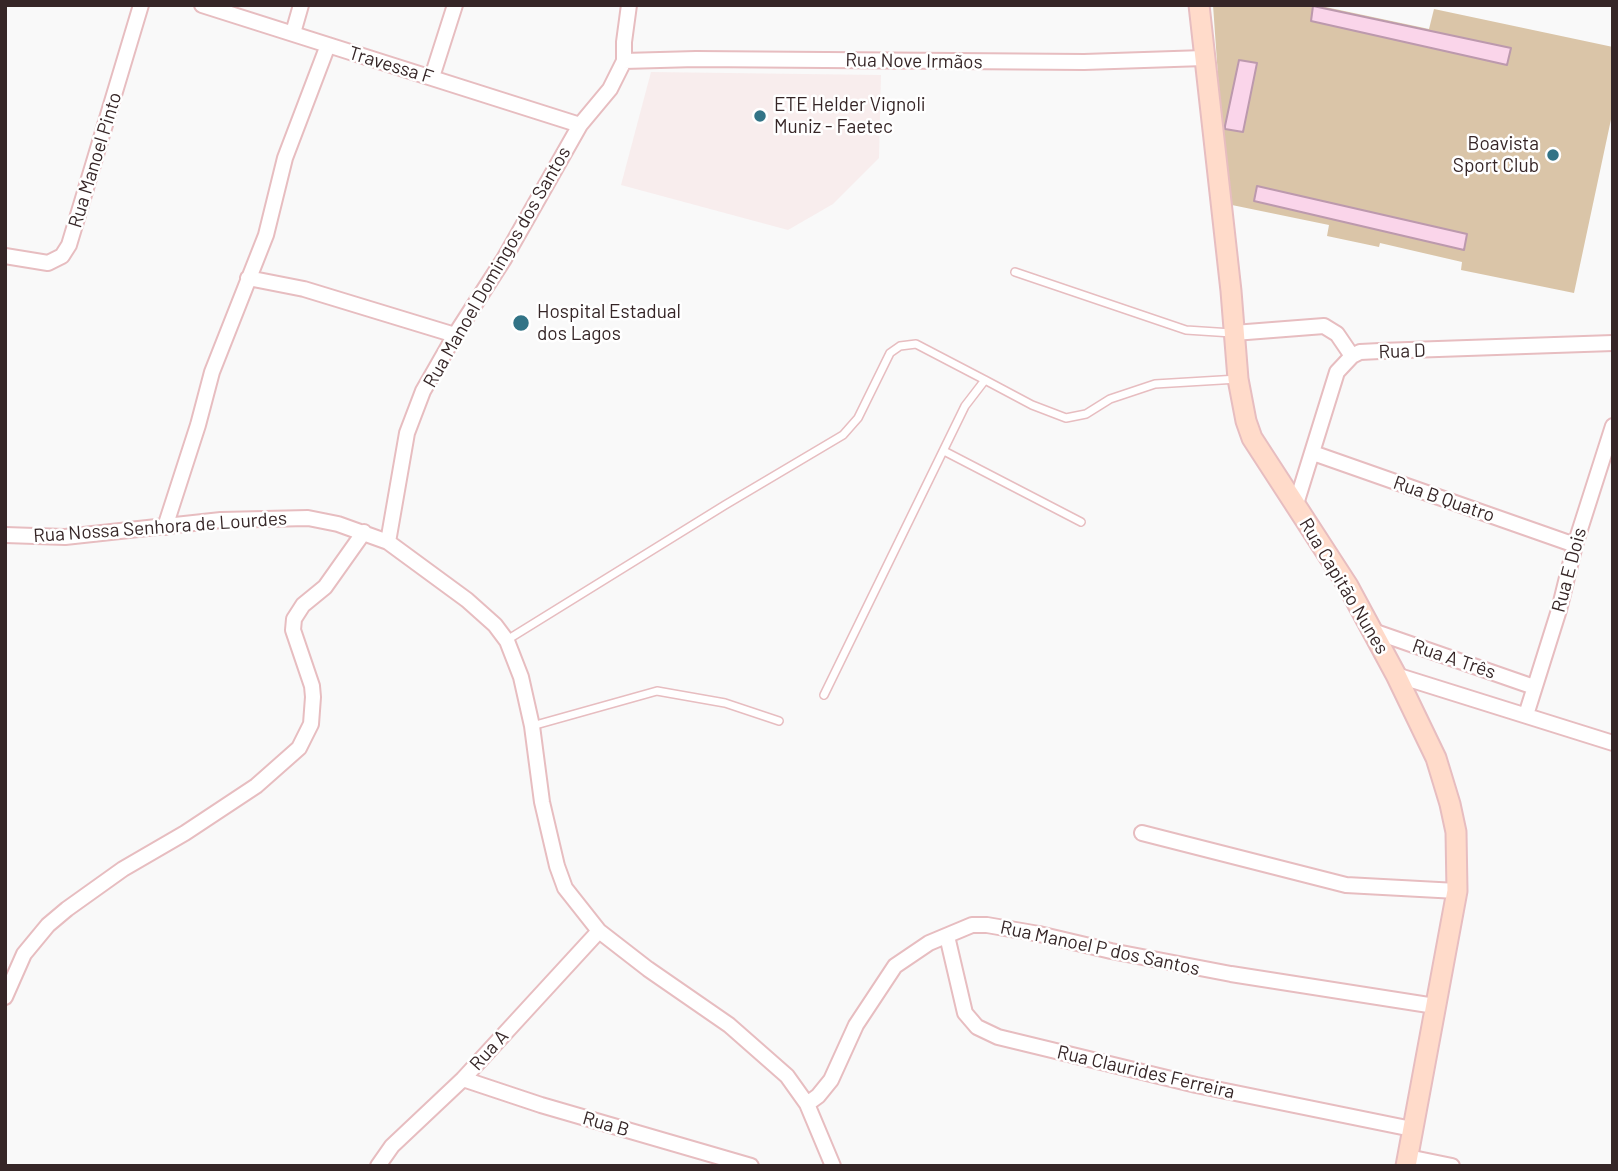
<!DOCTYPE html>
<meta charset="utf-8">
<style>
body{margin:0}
#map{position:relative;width:1618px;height:1171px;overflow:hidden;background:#f9f9f9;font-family:Barlow,sans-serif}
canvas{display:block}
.frame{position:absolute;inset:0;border:7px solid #362627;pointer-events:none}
</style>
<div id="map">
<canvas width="1618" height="1171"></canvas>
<div class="frame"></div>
</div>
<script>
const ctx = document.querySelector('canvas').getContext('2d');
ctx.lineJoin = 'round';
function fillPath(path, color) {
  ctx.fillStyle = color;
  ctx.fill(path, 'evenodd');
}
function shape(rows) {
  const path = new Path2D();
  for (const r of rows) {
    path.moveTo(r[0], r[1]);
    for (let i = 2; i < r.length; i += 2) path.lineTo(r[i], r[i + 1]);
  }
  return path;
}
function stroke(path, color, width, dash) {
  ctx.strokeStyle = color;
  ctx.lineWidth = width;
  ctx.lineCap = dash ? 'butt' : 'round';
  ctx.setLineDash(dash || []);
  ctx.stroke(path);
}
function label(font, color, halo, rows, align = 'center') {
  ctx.font = font + ' Barlow,sans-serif';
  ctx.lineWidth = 5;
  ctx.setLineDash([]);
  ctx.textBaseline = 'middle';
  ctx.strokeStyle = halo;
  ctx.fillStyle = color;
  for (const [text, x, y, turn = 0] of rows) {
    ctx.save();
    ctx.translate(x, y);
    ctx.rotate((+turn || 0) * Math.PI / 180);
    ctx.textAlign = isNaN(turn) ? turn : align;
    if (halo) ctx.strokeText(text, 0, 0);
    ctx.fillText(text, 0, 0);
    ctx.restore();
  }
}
fillPath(shape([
 [651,72,881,75,879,158,833,204,788,230,621,185]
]), '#f8eded');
fillPath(shape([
 [1213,5,1316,5,1429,29,1434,9,1613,47,1613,110,1574,293,1461,270,1462,262,1380,243,1379,247,1327,236,1329,225,1227,204],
 [1239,60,1256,64,1242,132,1224,129],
 [1257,187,1467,234,1464,249,1254,201]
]), '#dac5a8');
const building = shape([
 [1313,6,1511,48,1507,65,1311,21,1313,6],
 [1239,60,1257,63,1243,132,1225,129,1225,126,1239,60],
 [1257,186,1467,234,1464,250,1254,201,1257,186]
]);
fillPath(building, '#fad5ea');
stroke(building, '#bc99ad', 2);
const lane = shape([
 [1015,272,1186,330,1232,333],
 [944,451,1081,522],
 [507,640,725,505,843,435,858,418,890,353,900,346,916,344,985,380],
 [824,695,965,406,985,380,1032,405,1066,418,1086,414,1110,399,1155,384,1238,379],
 [532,726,657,691,725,703,779,721]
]);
const street = shape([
 [202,5,580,125],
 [293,33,301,5],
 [624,61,696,59,1084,62,1204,58],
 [432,77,455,5],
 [5,256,48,263,62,256,69,245,141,5],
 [248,278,304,289,455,335],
 [1234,333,1324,326,1337,334,1352,356],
 [1313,453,1575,545],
 [1296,504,1337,372,1352,356,1360,352,1380,351,1613,343],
 [165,527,198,425,212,372,266,235,285,158,328,45],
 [5,535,65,537,221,520,308,518,338,524,388,542,467,600,495,625,507,641,521,677,532,726,542,802,557,866,565,888,599,931,648,969,729,1025,787,1076,807,1104,833,1166],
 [388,542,407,433,423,391,455,335,504,259,580,125,610,89,624,61,624,42,629,5],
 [1373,631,1534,687],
 [1396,675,1613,743],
 [1526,715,1559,610,1575,545,1613,426],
 [1142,833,1346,885,1457,891],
 [947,936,965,1013,977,1027,998,1037,1196,1085,1412,1129],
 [5,997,24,954,48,925,67,909,123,869,185,833,256,786,299,748,311,724,313,697,312,686,293,630,294,619,303,605,325,587,364,532],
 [463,1079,541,1105,751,1166],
 [807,1104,818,1096,831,1080,856,1025,895,966,929,943,972,925,987,925,1039,934,1111,951,1231,974,1435,1006],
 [1408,1157,1452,1166],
 [378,1166,392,1146,463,1079,599,931]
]);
const secondary = shape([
 [1199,5,1231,291,1238,379,1246,421,1252,438,1348,586,1396,675,1436,758,1450,804,1456,832,1457,891,1406,1166]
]);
stroke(lane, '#e7bdc0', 10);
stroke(street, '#e7bdc0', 18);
stroke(secondary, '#e7bdc0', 23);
stroke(lane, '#fff', 7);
stroke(street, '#fff', 14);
stroke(secondary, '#ffdbca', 19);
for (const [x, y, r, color] of [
 [760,116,7,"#327386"],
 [1553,155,7,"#327386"],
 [521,323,9,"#327386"]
]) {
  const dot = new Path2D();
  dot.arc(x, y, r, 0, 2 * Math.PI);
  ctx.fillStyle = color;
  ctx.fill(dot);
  stroke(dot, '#fff', 2.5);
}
label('19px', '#362627', '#fff', [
 ["Rua Nove Irmãos",914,61,1],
 ["Travessa F",391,65,17],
 ["Rua Manoel Pinto",95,160,-73],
 ["Rua Manoel Domingos dos Santos",497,267,-60],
 ["Rua D",1402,351,-2],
 ["Rua B Quatro",1444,499,19],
 ["Rua Nossa Senhora de Lourdes",160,527,-4],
 ["Rua E Dois",1569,570,-75],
 ["Rua Capitão Nunes",1344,586,59],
 ["Rua A Três",1454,659,19],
 ["Rua Manoel P dos Santos",1100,948,12],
 ["Rua A",489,1050,-48],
 ["Rua Claurides Ferreira",1146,1072,13],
 ["Rua B",606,1124,16]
]);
label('19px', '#362627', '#fff', [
 ["ETE Helder Vignoli",774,105],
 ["Muniz - Faetec",774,127],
 ["Boavista",1539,144,"right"],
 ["Sport Club",1539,166,"right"],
 ["Hospital Estadual",537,312],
 ["dos Lagos",537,334]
], 'left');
</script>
